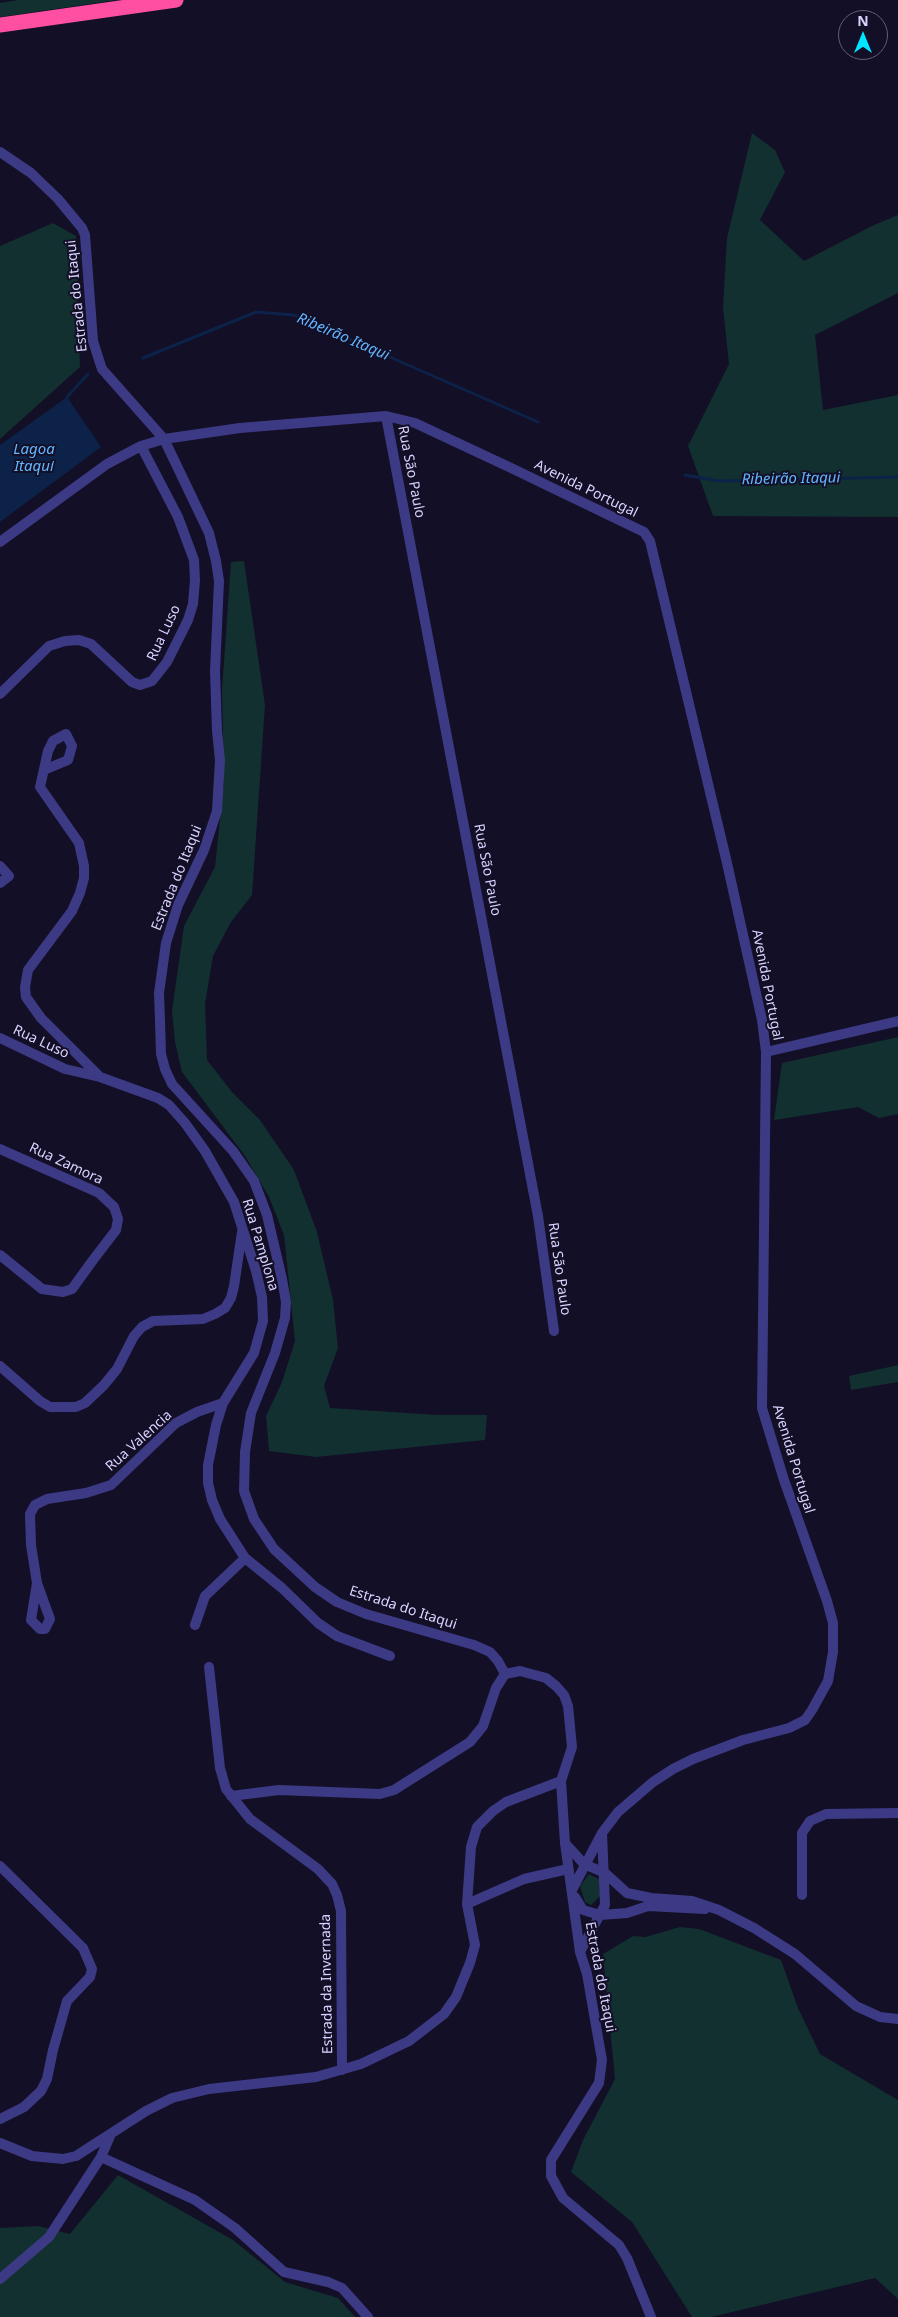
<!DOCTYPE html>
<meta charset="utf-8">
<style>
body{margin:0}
#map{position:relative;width:898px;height:2317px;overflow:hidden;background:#130f26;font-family:"Noto Sans",sans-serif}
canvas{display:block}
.north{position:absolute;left:838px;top:10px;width:50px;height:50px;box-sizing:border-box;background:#130f26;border:1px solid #625e7d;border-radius:50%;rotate:0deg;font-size:14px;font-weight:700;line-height:20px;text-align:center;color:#d9d4ff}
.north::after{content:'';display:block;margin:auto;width:18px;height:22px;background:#00e5ff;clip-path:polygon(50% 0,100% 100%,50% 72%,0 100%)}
</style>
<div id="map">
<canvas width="898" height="2317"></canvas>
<div class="north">N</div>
</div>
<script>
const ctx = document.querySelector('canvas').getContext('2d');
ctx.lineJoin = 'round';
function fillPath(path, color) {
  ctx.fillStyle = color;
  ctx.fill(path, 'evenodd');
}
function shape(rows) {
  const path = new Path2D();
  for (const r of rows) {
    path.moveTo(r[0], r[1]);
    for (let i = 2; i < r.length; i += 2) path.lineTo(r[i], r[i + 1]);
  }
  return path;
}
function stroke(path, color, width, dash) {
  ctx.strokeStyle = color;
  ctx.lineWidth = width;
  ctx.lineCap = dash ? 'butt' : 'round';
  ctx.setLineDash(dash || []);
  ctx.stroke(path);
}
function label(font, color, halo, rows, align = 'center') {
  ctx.font = font + ' "Noto Sans",sans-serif';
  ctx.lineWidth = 4;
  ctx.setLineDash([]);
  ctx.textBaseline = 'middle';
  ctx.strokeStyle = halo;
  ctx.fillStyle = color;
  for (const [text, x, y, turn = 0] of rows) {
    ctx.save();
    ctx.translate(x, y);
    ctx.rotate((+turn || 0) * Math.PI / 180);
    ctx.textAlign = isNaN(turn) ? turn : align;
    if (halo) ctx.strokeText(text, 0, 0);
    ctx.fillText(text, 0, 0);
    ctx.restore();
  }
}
fillPath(shape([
 [18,0,117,0,0,17,0,3],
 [752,133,775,150,785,172,760,220,804,261,874,225,898,215,898,293,815,335,823,410,898,395,898,517,713,516,688,446,729,364,723,307,727,238],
 [53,223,76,236,80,367,0,439,0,246],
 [244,561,265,705,252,895,231,922,213,956,205,1004,207,1060,232,1092,260,1120,294,1170,317,1232,333,1300,338,1348,324,1386,330,1408,437,1415,487,1415,485,1440,316,1457,269,1451,266,1416,282,1382,295,1341,284,1235,269,1197,245,1156,182,1072,175,1042,172,1011,184,926,215,867,224,781,222,690,231,562],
 [898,1037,898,1114,879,1118,858,1107,774,1120,782,1063],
 [898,1365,898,1382,851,1390,849,1376],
 [589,1874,599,1879,600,1896,591,1905,585,1902,580,1886],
 [680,1927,699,1929,781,1960,798,2008,820,2054,898,2100,898,2299,875,2278,711,2317,692,2317,632,2222,571,2172,583,2140,615,2079,603,1954,633,1936,645,1937],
 [118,2175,233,2240,285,2282,338,2298,355,2317,0,2317,0,2228,38,2226,70,2234]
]), '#12302f');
fillPath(shape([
 [67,397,101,447,0,522,0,445]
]), '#0c2248');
stroke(shape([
 [143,358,256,312,294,315,538,422],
 [67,397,88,374],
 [685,475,719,481,898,477]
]), '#0c2248', 3);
stroke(shape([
 [0,152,31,173,58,199,82,228,85,235,93,341,99,360,102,369,164,439,209,533,216,561,219,581,215,671,217,731,220,760,217,811,204,850,178,905,166,943,159,993,160,1021,161,1054,165,1069,172,1084,233,1151,254,1181,267,1215,282,1279,286,1302,285,1318,275,1353,251,1413,245,1452,244,1491,254,1519,274,1549,315,1587,337,1602,366,1614,474,1645,490,1652,498,1661,505,1674],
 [386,416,538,1216,554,1331],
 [0,542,107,464,141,446,164,439,240,428,386,416,415,423,509,467,644,532,650,541,727,863,762,1020,766,1052,762,1408,784,1480,827,1601,833,1623,833,1652,828,1681,812,1710,805,1720,789,1728,743,1740,693,1759,673,1769,653,1782,618,1812,602,1833,572,1890],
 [0,694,49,646,65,641,79,640,91,644,132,682,140,685,152,681,167,662,188,620,193,604,195,580,194,560,178,517,141,446],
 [44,770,68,760,72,746,66,734,53,741,48,751,40,787,79,843,84,866,84,878,80,893,72,911,28,970,25,987,26,997,41,1018,99,1076],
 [0,866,9,876,0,883],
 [0,1038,65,1069,100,1077,158,1098,169,1105,185,1123,205,1151,234,1202,256,1271,262,1297,263,1321,254,1353,223,1403,216,1425,208,1465,208,1483,212,1500,220,1519,245,1558,282,1588,318,1623,337,1636,390,1656],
 [766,1052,898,1021],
 [0,1149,99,1193,114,1207,118,1219,116,1230,93,1260,72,1289,63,1292,42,1289,0,1255],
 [0,1366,40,1401,50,1407,76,1407,85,1403,104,1385,117,1369,134,1336,142,1327,153,1321,203,1319,215,1314,225,1308,231,1298,234,1286,242,1232],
 [37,1583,31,1620,40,1629,45,1629,50,1619,37,1583,31,1545,30,1514,35,1505,47,1499,86,1493,111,1485,176,1423,197,1412,223,1403],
 [195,1625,205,1596,245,1558],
 [209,1667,220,1768,226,1789,250,1819,318,1869,332,1884,337,1895,341,1911,342,2070],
 [505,1674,520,1671,546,1678,556,1686,564,1695,568,1706,572,1747,561,1781,565,1843,580,1952,587,1974,602,2060,599,2083,551,2160,551,2176,563,2198,619,2245,627,2258,651,2317],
 [231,1796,279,1790,380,1794,394,1790,470,1742,483,1726,496,1688,505,1674],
 [565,1843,584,1864,605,1873,627,1893,651,1898,692,1901,719,1910,754,1928,795,1954,856,2006,880,2017,898,2019],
 [0,1866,83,1948,92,1969,90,1977,67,2001,53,2050,47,2079,41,2091,24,2107,0,2119],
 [802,1895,802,1833,810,1821,826,1814,898,1813],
 [575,1897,583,1910,600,1915,627,1913,648,1906,705,1909],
 [467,1904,524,1879,568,1869],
 [580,1952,605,1905,602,1833],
 [0,2143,32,2156,63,2159,76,2156,146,2111,172,2098,209,2089,316,2077,361,2064,409,2041,444,2014,456,1997,470,1963,475,1945,467,1904,471,1847,477,1827,493,1811,506,1802,561,1781],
 [101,2157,195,2200,235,2228,284,2272,328,2282,342,2288,368,2317],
 [0,2279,49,2237,101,2157,110,2136]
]), '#3d3a85', 10);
stroke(shape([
 [0,25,176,0]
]), '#ff4fa3', 15);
label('14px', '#d9d4ff', '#130f26', [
 ["Estrada do Itaqui",77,296,-96],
 ["Rua São Paulo",411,472,79],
 ["Avenida Portugal",586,489,26],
 ["Rua Luso",164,633,-65],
 ["Rua São Paulo",487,870,79],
 ["Estrada do Itaqui",177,878,-68],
 ["Avenida Portugal",767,985,79],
 ["Rua Luso",41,1042,25],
 ["Rua Zamora",66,1164,25],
 ["Rua Pamplona",260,1245,73],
 ["Rua São Paulo",559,1269,82],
 ["Rua Valencia",139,1441,-42],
 ["Avenida Portugal",793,1459,73],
 ["Estrada do Itaqui",403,1608,18],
 ["Estrada do Itaqui",600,1977,79],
 ["Estrada da Invernada",327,1984,-91]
]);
label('italic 15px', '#62b6ff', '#130f26', [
 ["Ribeirão Itaqui",343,337,23],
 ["Lagoa",34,450],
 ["Itaqui",34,467],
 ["Ribeirão Itaqui",791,479,-1]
]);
</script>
